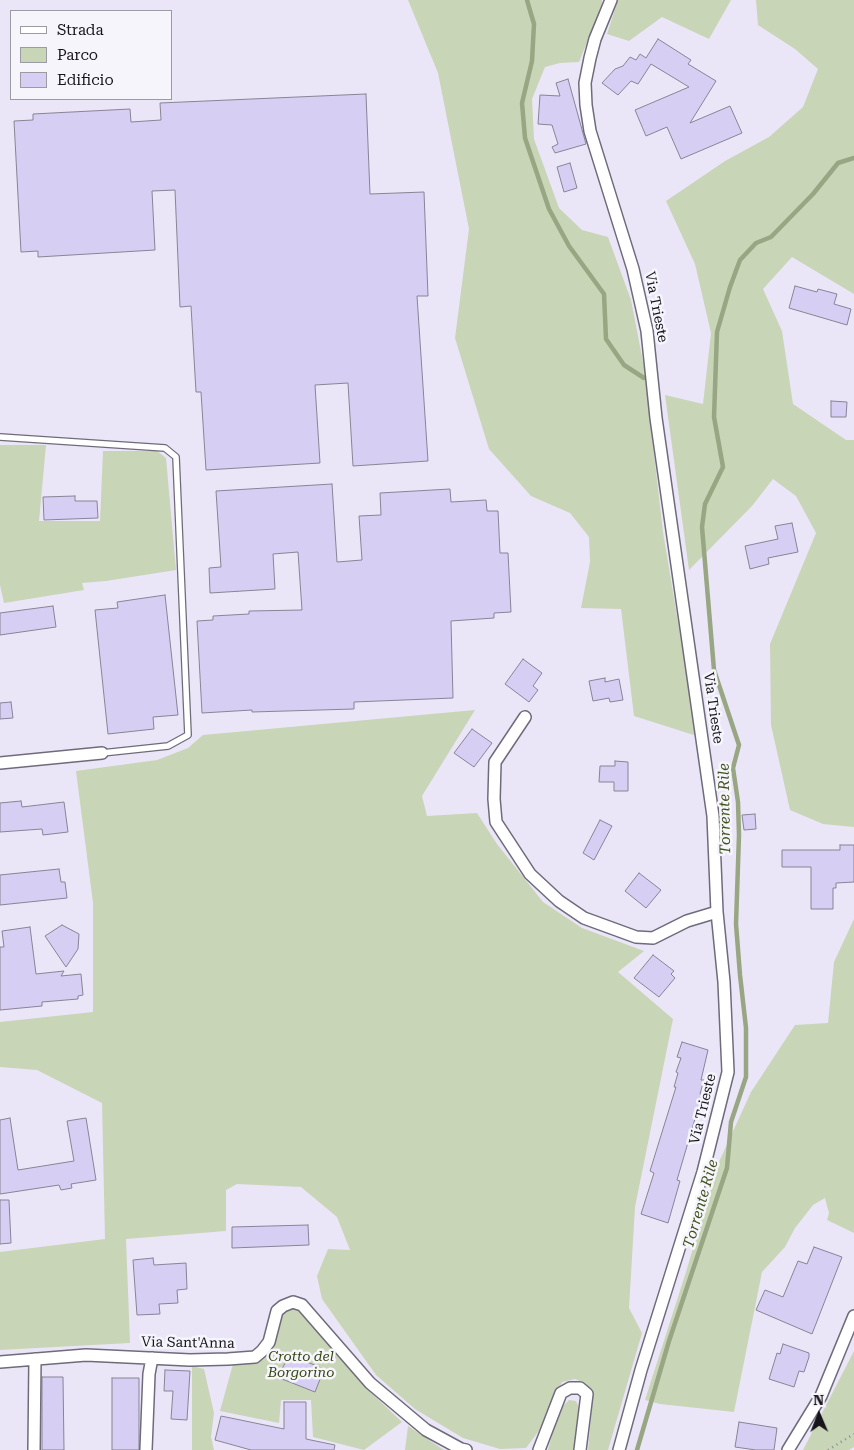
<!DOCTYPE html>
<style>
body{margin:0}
#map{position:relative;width:854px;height:1450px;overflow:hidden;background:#eae6f8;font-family:"Roboto Serif",serif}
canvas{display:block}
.legend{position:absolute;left:10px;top:10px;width:162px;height:90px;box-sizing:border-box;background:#f6f5fc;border:1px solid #9d9ba2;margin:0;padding:6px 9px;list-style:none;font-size:15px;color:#17151b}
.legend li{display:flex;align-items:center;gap:10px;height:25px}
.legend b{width:25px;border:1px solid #9d9ba2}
.north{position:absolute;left:794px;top:1390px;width:50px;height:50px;-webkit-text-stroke:4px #f6f5fc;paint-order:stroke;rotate:359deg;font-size:14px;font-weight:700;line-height:20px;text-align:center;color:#17151b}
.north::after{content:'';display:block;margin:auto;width:18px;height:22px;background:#17151b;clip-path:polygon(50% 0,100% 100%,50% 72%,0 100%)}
</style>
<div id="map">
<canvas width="854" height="1450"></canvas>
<ul class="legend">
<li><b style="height:6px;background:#fff"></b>Strada</li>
<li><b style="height:14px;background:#c9d5b7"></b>Parco</li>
<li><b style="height:14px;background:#d7cef3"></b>Edificio</li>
</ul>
<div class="north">N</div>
</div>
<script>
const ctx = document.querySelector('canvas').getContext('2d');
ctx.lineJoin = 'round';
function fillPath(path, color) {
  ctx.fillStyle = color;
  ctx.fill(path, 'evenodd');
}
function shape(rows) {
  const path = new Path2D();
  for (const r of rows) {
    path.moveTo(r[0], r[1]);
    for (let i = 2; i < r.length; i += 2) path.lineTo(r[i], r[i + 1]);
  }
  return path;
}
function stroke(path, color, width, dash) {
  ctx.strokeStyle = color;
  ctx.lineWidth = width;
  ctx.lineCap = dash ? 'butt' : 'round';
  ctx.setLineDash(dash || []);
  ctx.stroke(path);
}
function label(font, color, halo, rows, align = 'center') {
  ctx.font = font + ' "Roboto Serif",serif';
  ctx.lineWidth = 5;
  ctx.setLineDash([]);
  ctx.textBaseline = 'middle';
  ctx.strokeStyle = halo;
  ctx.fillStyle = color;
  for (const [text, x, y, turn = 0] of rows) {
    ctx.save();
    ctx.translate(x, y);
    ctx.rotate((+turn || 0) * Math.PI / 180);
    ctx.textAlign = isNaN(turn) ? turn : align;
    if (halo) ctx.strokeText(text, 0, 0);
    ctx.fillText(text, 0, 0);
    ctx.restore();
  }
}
fillPath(shape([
 [408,0,602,0,602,5,579,62,560,63,545,67,532,99,534,139,559,208,582,230,608,237,631,300,644,367,663,532,697,736,634,716,621,609,581,608,590,562,589,537,570,513,531,496,489,449,455,338,469,229,438,73],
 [618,0,731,0,709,39,662,17,629,41,607,34],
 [756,0,854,0,854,294,792,257,763,289,782,331,793,404,846,440,854,440,854,827,823,824,790,810,771,725,770,644,816,533,796,496,773,479,752,506,689,570,665,395,703,404,711,333,695,264,666,201,725,161,769,137,803,107,818,69,795,49,758,25],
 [0,445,46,445,39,521,100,521,103,451,157,451,166,458,176,570,106,581,82,583,84,590,4,603,0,585],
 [475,710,422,796,427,816,477,813,497,844,543,902,582,928,644,951,618,972,673,1019,635,1207,629,1308,642,1333,608,1450,588,1450,592,1406,592,1392,585,1383,575,1379,562,1382,538,1432,526,1448,500,1449,463,1438,415,1409,376,1375,322,1299,317,1276,328,1249,350,1250,337,1217,301,1187,237,1184,226,1190,226,1231,126,1239,130,1343,0,1350,0,1252,105,1239,102,1103,37,1070,0,1067,0,1022,93,1012,93,903,76,771,157,760,188,748,203,735],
 [854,919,854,1233,827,1220,829,1213,825,1198,813,1205,795,1228,785,1247,762,1272,734,1412,660,1404,645,1400,686,1272,718,1164,751,1092,795,1025,828,1023,834,962],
 [293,1307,298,1308,367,1389,402,1422,364,1450,313,1437,311,1400,281,1400,279,1423,220,1411,233,1364,258,1360,282,1313],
 [854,1351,854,1447,849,1450,803,1450],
 [192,1366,204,1369,214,1413,211,1437,214,1450,192,1450],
 [569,1400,576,1401,579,1408,574,1450,548,1450,559,1410],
 [408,1426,444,1450,405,1450]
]), '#c9d5b7');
stroke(shape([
 [527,0,534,24,532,61,522,103,525,138,549,209,569,246,604,294,606,339,624,365,644,378],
 [637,1450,669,1341,727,1168,731,1122,746,1077,746,1028,740,975,736,924,739,835,738,802,733,768,739,745,714,670,702,527,705,504,723,467,714,417,717,332,730,287,740,260,756,243,771,237,813,194,838,163,854,158]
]), '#98a683', 4.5);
const building = shape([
 [658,39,691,60,688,64,716,81,690,123,730,106,742,133,681,159,667,127,646,136,635,110,689,87,651,64,638,84,631,81,618,95,602,83,615,69,623,66,630,57,636,60,640,54,646,58,658,39],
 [568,79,586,144,555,153,552,147,558,144,552,125,538,124,540,95,560,96,556,83,568,79],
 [366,94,370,194,424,192,428,296,417,296,428,461,353,466,348,383,315,385,320,463,206,470,201,392,196,392,191,306,180,307,175,190,152,191,155,250,38,257,38,251,21,252,14,121,33,120,33,114,130,109,131,122,161,120,160,103,366,94],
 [570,163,577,188,564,192,557,167,570,163],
 [795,286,817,292,818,289,837,294,834,304,851,309,847,325,789,308,795,286],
 [831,401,847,402,846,417,831,417,831,401],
 [332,484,337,562,362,560,359,516,381,515,380,493,450,489,451,502,486,500,487,511,498,511,500,553,508,553,511,612,494,613,494,618,451,621,453,698,354,702,354,709,252,712,252,710,202,713,197,621,213,620,213,616,249,614,249,611,302,610,298,552,273,554,275,589,210,593,209,568,221,567,216,491,332,484],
 [75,496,75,501,97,501,98,518,44,520,43,497,75,496],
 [792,523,798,552,768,558,769,564,750,569,745,546,778,539,775,526,792,523],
 [165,595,178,715,153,717,154,729,108,734,95,610,118,608,117,602,165,595],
 [53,606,56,627,0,635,0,613,53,606],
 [523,659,542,673,533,686,538,690,529,702,505,684,523,659],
 [605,678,605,682,619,679,623,700,610,702,609,698,593,701,589,681,605,678],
 [11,702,13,718,0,719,0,703,11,702],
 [472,729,492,743,474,767,454,753,472,729],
 [615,761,628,762,628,791,614,791,614,782,599,782,600,766,615,766,615,761],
 [21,801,22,807,64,802,68,832,43,835,42,829,0,832,0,803,21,801],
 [755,814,756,829,744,830,742,815,755,814],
 [600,820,612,826,594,860,583,853,600,820],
 [840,845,854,845,854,882,836,883,836,888,833,888,833,909,811,909,811,867,782,867,782,850,840,850,840,845],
 [59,869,61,882,65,882,67,898,0,905,0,875,59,869],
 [639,873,661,890,646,908,625,891,639,873],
 [62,925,79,934,78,949,66,967,45,936,62,925],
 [30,927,36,974,64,971,61,976,81,974,83,995,78,996,78,999,42,1002,42,1006,0,1010,0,947,4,947,2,931,30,927],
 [653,955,674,971,671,974,675,978,659,997,634,978,653,955],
 [682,1042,708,1050,701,1080,704,1080,700,1094,702,1095,677,1180,680,1181,668,1223,641,1214,654,1173,650,1171,676,1087,674,1087,678,1073,676,1072,681,1058,677,1057,682,1042],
 [10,1118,18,1170,74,1161,67,1121,86,1118,96,1180,71,1184,72,1188,61,1190,59,1185,0,1194,0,1120,10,1118],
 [0,1200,9,1200,11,1243,0,1244,0,1200],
 [308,1225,309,1245,232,1248,232,1227,308,1225],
 [814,1247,842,1257,812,1334,756,1310,765,1290,783,1297,798,1261,807,1264,814,1247],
 [153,1258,154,1265,186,1263,187,1289,177,1290,178,1303,159,1304,160,1314,137,1315,133,1260,153,1258],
 [783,1344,809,1353,809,1357,804,1372,799,1371,794,1387,769,1379,777,1353,780,1354,783,1344],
 [290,1355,324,1369,315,1392,277,1377,290,1355],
 [165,1370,190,1371,187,1420,171,1419,173,1391,164,1391,165,1370],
 [42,1377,63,1377,64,1450,42,1450,42,1377],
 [112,1378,139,1378,139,1450,112,1450,112,1378],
 [284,1402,306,1402,306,1439,335,1445,334,1450,251,1450,215,1440,221,1416,284,1429,284,1402],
 [739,1422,777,1428,774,1450,756,1450,735,1447,739,1422]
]);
fillPath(building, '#d7cef3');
stroke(building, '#888495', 1);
const lane = shape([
 [0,437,165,448,176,457,188,735,168,746,102,753]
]);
const street = shape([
 [611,0,595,39,590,58,585,83,586,105,590,131,633,269,647,331,656,418,713,816,717,912,724,982,728,1072,703,1172,641,1370,619,1450],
 [525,717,495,762,494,799,496,822,530,874,559,901,584,918,636,937,653,938,687,921,717,912],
 [0,763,102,753],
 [0,1362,86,1355,190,1360,228,1359,255,1357,262,1351,269,1342,277,1311,283,1306,293,1302,302,1305,370,1383,426,1430,461,1449,466,1450],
 [34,1450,35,1359],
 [146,1450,149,1374,152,1358],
 [539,1450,561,1393,570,1388,580,1388,587,1394,580,1450],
 [788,1450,821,1396,854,1316]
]);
stroke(lane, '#6f6b7b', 8);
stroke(street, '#6f6b7b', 14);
stroke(shape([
 [828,1450,854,1434]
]), '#8a8793', 2.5, [1, 4]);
stroke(lane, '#fff', 5.5);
stroke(street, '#fff', 11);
label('14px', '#17151b', '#f6f5fc', [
 ["Via Trieste",656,307,79],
 ["Via Trieste",713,708,82],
 ["Via Trieste",703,1109,-76],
 ["Via Sant'Anna",188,1343,1]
]);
label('italic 14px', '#364810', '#f6f5fc', [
 ["Crotto del",301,1357],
 ["Borgorino",301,1373]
]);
label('italic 15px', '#3f521c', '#f6f5fc', [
 ["Torrente Rile",725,809,-91],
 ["Torrente Rile",701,1204,-74]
]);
</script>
